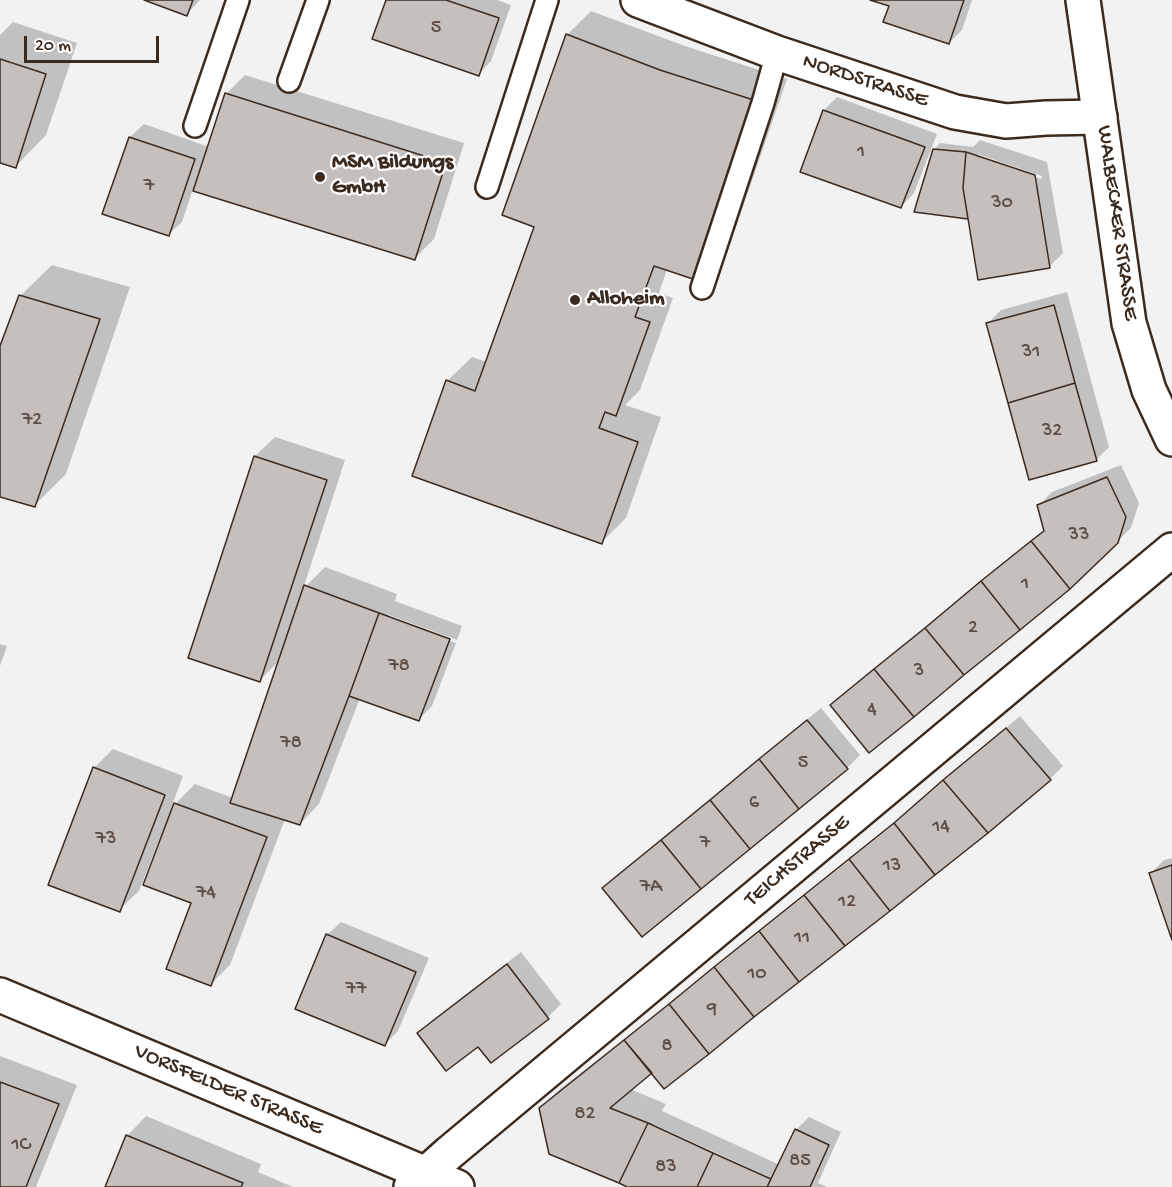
<!DOCTYPE html>
<style>
body{margin:0}
#map{position:relative;width:1172px;height:1187px;overflow:hidden;background:#f3f2f2;font-family:"Gochi Hand",sans-serif}
canvas{display:block}
.scale{position:absolute;left:24px;top:36px;width:135px;height:27px;box-sizing:border-box;border:3px solid #3b2a1e;border-top:0;padding-left:8px;font-size:18px;line-height:21px;white-space:nowrap;color:#3b2a1e;-webkit-text-stroke:4px #fff;paint-order:stroke}
</style>
<div id="map">
<canvas width="1172" height="1187"></canvas>
<div class="scale">20 m</div>
</div>
<script>
const ctx = document.querySelector('canvas').getContext('2d');
ctx.lineJoin = 'round';
function fillPath(path, color) {
  ctx.fillStyle = color;
  ctx.fill(path, 'evenodd');
}
function shape(rows) {
  const path = new Path2D();
  for (const r of rows) {
    path.moveTo(r[0], r[1]);
    for (let i = 2; i < r.length; i += 2) path.lineTo(r[i], r[i + 1]);
  }
  return path;
}
function stroke(path, color, width, dash) {
  ctx.strokeStyle = color;
  ctx.lineWidth = width;
  ctx.lineCap = dash ? 'butt' : 'round';
  ctx.setLineDash(dash || []);
  ctx.stroke(path);
}
function label(font, color, halo, rows, align = 'center') {
  ctx.font = font + ' "Gochi Hand",sans-serif';
  ctx.lineWidth = 4.5;
  ctx.setLineDash([]);
  ctx.textBaseline = 'middle';
  ctx.strokeStyle = halo;
  ctx.fillStyle = color;
  for (const [text, x, y, turn = 0] of rows) {
    ctx.save();
    ctx.translate(x, y);
    ctx.rotate((+turn || 0) * Math.PI / 180);
    ctx.textAlign = isNaN(turn) ? turn : align;
    if (halo) ctx.strokeText(text, 0, 0);
    ctx.fillText(text, 0, 0);
    ctx.restore();
  }
}
fillPath(shape([
 [148,0,200,0,187,14],
 [388,0,497,0,511,5,491,61,478,75],
 [876,0,972,0,962,30,949,43,891,5],
 [591,11,685,46,787,79,726,256,702,281,667,269,659,293,673,298,640,390,625,405,661,417,626,518,602,542,447,381,472,357,487,362,536,226,567,35],
 [13,22,77,43,46,135,15,167,0,162,0,35],
 [245,75,464,143,434,239,414,259,193,189,182,222,168,235,104,213,130,137,144,124,209,147,226,94],
 [837,97,937,134,914,193,901,207,824,110],
 [980,140,1047,162,1063,253,1050,266,969,216,967,217,934,150,940,143,973,147],
 [977,154,1042,176,1041,179,977,158],
 [52,265,130,287,66,474,35,505,0,496,0,350,20,296],
 [1067,292,1109,447,1096,460,988,323,1001,310],
 [275,437,345,460,303,589,325,567,397,594,395,601,462,626,457,640,389,615,389,619,456,643,432,706,419,719,360,698,319,804,300,824,285,819,230,965,211,984,193,903,162,838,160,837,139,891,119,910,94,768,113,749,183,776,171,808,195,784,233,798,281,659,260,680,190,657,255,456],
 [1121,465,1139,503,1131,528,1069,588,832,705,845,692,1045,529,1039,505,1052,492],
 [0,644,7,646,0,666],
 [821,708,860,755,847,768,604,888,617,875],
 [1020,716,1063,766,1050,779,652,1071,630,1089,666,1104,662,1111,780,1165,796,1130,809,1117,841,1132,818,1183,827,1187,631,1187,541,1108,560,1089,645,1023,909,810],
 [655,1125,778,1181,777,1184,655,1128],
 [1172,858,1172,935,1151,873,1164,860],
 [341,922,429,958,398,1031,385,1044,327,935],
 [521,952,561,1004,548,1017,491,1061,478,1045,419,1033,432,1020],
 [0,1056,77,1085,36,1187,0,1187],
 [146,1116,261,1164,258,1172,293,1187,107,1187,127,1136]
]), '#0003');
const building = shape([
 [144,0,193,0,187,16,144,0],
 [386,0,446,0,499,18,479,76,372,39,386,0],
 [870,0,964,0,949,44,883,22,889,6,870,0],
 [566,34,660,70,763,103,702,282,654,266,635,317,650,322,616,416,605,412,599,428,638,442,602,544,412,476,446,380,475,391,534,227,502,215,566,34],
 [0,59,46,74,16,168,0,163,0,59],
 [225,93,446,163,415,260,193,191,225,93],
 [823,110,925,147,901,208,800,172,823,110],
 [129,137,195,159,169,236,102,214,129,137],
 [933,149,966,152,963,188,968,219,914,212,933,149],
 [966,152,1035,175,1050,268,978,280,963,188,966,152],
 [19,295,100,319,35,507,0,497,0,346,19,295],
 [1054,305,1075,383,1008,403,986,323,1054,305],
 [1075,383,1097,461,1029,480,1008,403,1075,383],
 [254,456,327,480,260,682,188,658,254,456],
 [1107,477,1126,517,1118,543,1070,589,1031,541,1044,531,1037,505,1107,477],
 [1031,541,1070,589,1020,630,981,581,1031,541],
 [981,581,1020,630,964,675,925,628,981,581],
 [304,585,379,613,349,696,300,825,230,803,304,585],
 [379,613,450,639,419,721,349,696,379,613],
 [925,628,964,675,914,717,874,669,925,628],
 [874,669,914,717,869,753,830,705,874,669],
 [807,720,848,769,799,809,759,759,807,720],
 [1006,728,1051,780,988,833,943,780,1006,728],
 [759,759,799,809,750,849,710,800,759,759],
 [93,767,165,795,120,912,48,885,93,767],
 [943,780,988,833,935,875,894,823,943,780],
 [710,800,750,849,701,889,661,840,710,800],
 [174,803,267,837,211,986,166,969,191,903,143,885,174,803],
 [894,823,935,875,890,911,849,859,894,823],
 [661,840,701,889,642,937,602,888,661,840],
 [849,859,890,911,845,946,804,895,849,859],
 [1172,865,1172,940,1149,873,1172,865],
 [804,895,845,946,799,982,759,931,804,895],
 [759,931,799,982,754,1017,714,967,759,931],
 [326,934,416,972,385,1046,295,1009,326,934],
 [507,964,549,1019,491,1063,478,1047,446,1071,417,1033,507,964],
 [714,967,754,1017,709,1054,669,1004,714,967],
 [669,1004,709,1054,664,1089,624,1040,669,1004],
 [624,1040,652,1073,610,1108,648,1123,619,1183,549,1154,539,1108,624,1040],
 [0,1082,59,1104,26,1187,0,1187,0,1082],
 [648,1123,713,1153,697,1187,627,1187,619,1183,648,1123],
 [795,1129,829,1145,810,1187,767,1187,795,1129],
 [126,1135,243,1183,241,1187,105,1187,126,1135],
 [713,1153,771,1179,767,1187,697,1187,713,1153]
]);
fillPath(building, '#c6c0bd');
stroke(building, '#3b2a1e', 1.5);
const lane = shape([
 [289,81,318,0],
 [195,126,238,0],
 [487,187,547,0],
 [702,288,763,103,777,53]
]);
const street = shape([
 [638,0,777,53,955,112,1006,121,1046,118,1100,117],
 [411,1187,449,1153,1172,550]
]);
const secondary = shape([
 [1083,0,1129,323,1149,390,1172,439],
 [0,995,457,1187]
]);
stroke(lane, '#3b2a1e', 26);
stroke(street, '#3b2a1e', 38);
stroke(secondary, '#3b2a1e', 38);
stroke(lane, '#fff', 21);
stroke(street, '#fff', 33);
stroke(secondary, '#fff', 33);
for (const [x, y, r, color] of [
 [320,177,6,"#3b2a1e"],
 [575,300,6,"#3b2a1e"]
]) {
  const dot = new Path2D();
  dot.arc(x, y, r, 0, 2 * Math.PI);
  ctx.fillStyle = color;
  ctx.fill(dot);
  stroke(dot, '#fff', 2);
}
label('20px', '#5e5046', null, [
 ["5",436,29],
 ["1",861,153],
 ["7",149,187],
 ["30",1002,204],
 ["31",1031,353],
 ["72",32,421],
 ["32",1052,432],
 ["33",1079,536],
 ["1",1025,585],
 ["2",973,629],
 ["78",399,667],
 ["3",919,672],
 ["4",872,711],
 ["78",291,744],
 ["5",803,764],
 ["6",754,804],
 ["14",941,828],
 ["73",106,840],
 ["7",705,844],
 ["13",892,867],
 ["7A",651,888],
 ["74",206,894],
 ["12",847,903],
 ["11",802,939],
 ["10",757,975],
 ["77",356,990],
 ["9",712,1011],
 ["8",667,1047],
 ["82",585,1115],
 ["1C",21,1146],
 ["85",800,1162],
 ["83",666,1168]
]);
label('22px', '#3b2a1e', '#fff', [
 ["NORDSTRASSE",865,82,18],
 ["WALBECKER STRASSE",1116,223,82],
 ["TEICHSTRASSE",798,862,-40],
 ["VORSFELDER STRASSE",228,1091,23]
]);
label('bold 22px', '#3b2a1e', '#fff', [
 ["MSM Bildungs",332,164],
 ["GmbH",332,189],
 ["Alloheim",587,300]
], 'left');
</script>
